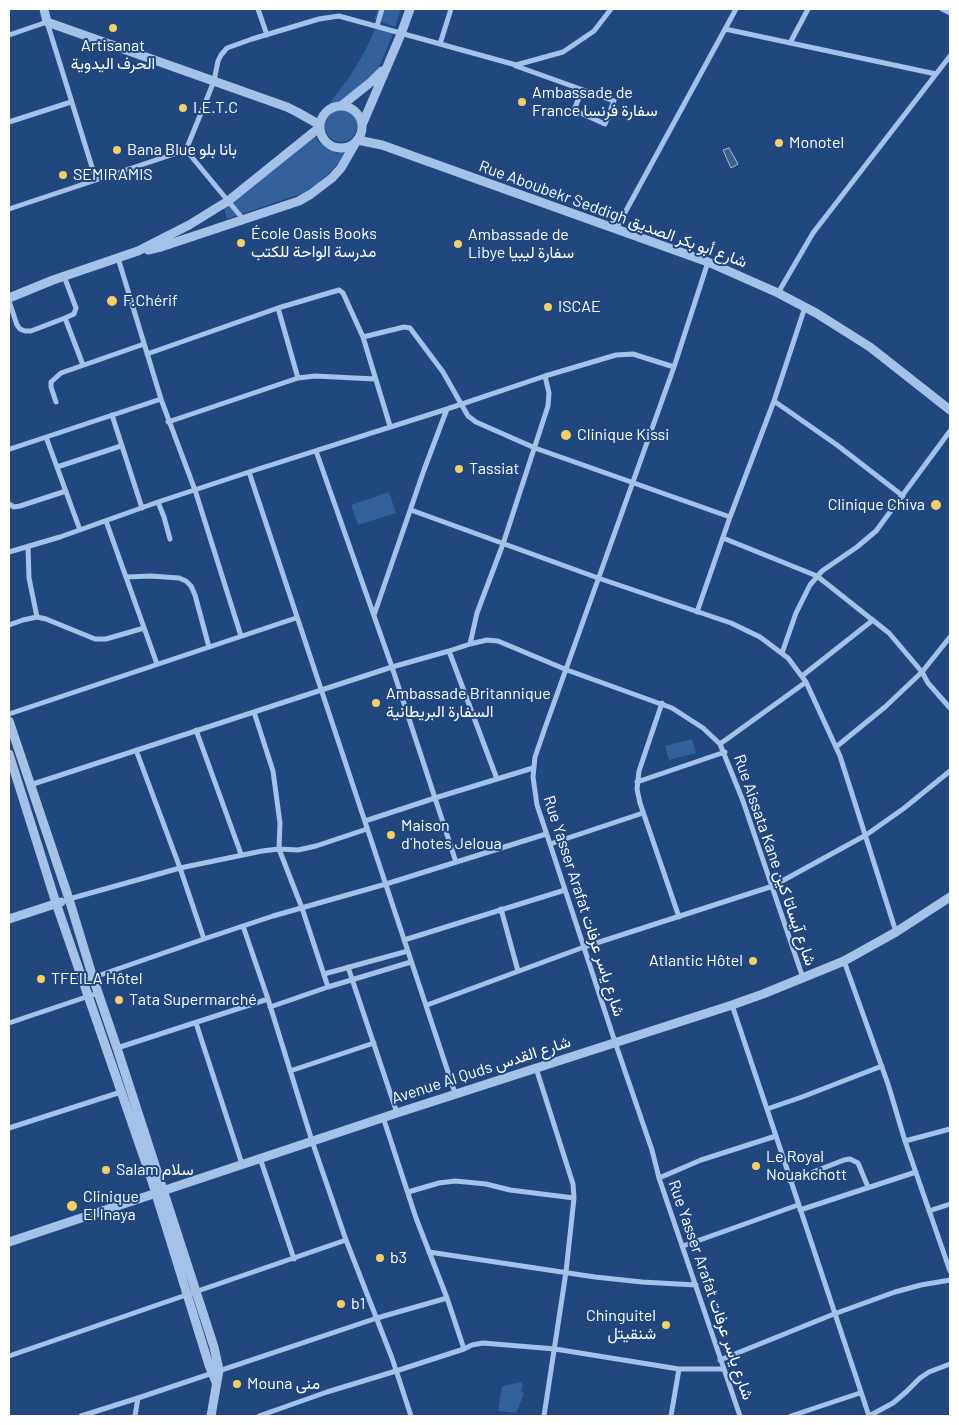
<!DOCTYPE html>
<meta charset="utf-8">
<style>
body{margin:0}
#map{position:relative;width:959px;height:1425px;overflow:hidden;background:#20477e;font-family:Barlow,sans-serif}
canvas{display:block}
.frame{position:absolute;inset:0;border:10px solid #fff;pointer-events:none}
</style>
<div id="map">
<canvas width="959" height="1425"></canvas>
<div class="frame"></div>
</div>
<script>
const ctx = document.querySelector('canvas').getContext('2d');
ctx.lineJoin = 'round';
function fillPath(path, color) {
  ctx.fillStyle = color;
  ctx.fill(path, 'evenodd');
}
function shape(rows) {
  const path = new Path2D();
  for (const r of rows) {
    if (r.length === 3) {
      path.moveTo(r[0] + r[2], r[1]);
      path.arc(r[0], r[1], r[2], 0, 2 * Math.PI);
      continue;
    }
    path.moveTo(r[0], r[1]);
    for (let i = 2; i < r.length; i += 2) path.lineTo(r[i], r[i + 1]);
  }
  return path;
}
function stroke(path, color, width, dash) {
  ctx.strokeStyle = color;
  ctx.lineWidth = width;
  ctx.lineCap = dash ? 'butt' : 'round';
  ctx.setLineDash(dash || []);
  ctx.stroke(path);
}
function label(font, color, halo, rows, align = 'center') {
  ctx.font = font + ' Barlow,Vazirmatn,sans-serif';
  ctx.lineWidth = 4;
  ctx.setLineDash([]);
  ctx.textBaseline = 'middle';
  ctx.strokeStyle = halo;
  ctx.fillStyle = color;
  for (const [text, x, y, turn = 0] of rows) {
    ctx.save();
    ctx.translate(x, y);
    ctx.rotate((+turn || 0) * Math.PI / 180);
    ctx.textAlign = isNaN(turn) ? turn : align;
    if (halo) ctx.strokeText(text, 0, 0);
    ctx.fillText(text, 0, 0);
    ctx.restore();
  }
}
fillPath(shape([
 [378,9,401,9,395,27,374,19],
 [376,27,393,34,379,67,365,85,340,102,327,107,350,76,364,53],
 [341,126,16],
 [313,133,319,142,327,149,336,153,345,151,341,160,332,170,318,184,303,193,227,219,224,208],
 [389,492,396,513,358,525,351,505],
 [692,739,696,753,669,760,665,746],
 [522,1382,523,1388,521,1390,524,1394,516,1413,498,1411,502,1386]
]), '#33619c');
const water = shape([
 [729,148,738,164,731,168,723,150,729,148]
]);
fillPath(water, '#405e86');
stroke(water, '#97bce9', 1);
stroke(shape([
 [258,9,267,35],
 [942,9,950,13],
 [377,26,382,9],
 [725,29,936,74],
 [9,35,47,22,96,180],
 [790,43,808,9],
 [440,44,451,9],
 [516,66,614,101,605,124,574,110,582,90],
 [9,122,71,102],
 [186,150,243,219],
 [9,209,186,150,214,81,218,61,221,55,227,48,252,39,319,19,339,16,516,65,563,52,594,31,611,9],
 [616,229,736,9],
 [118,258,161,399,195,490,241,636],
 [708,262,674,367,545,728,535,757,533,777,537,805,550,844,615,1042,652,1150,659,1178,740,1416],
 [778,293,813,233,950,56],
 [9,301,17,325,20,329,25,331,31,331,65,318,74,314,76,308,64,276],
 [278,308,298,378],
 [65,318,83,365],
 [363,337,404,327,410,328,443,372,468,416,476,422,535,448,730,517],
 [147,354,278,308,339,290,343,293,363,337,390,426],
 [774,401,837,445,903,496],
 [56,402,51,387,51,382,61,373,144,344],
 [112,415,142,508],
 [168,422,298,378,315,376,375,379],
 [46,437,80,530],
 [10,449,161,399],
 [316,451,392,667,456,862],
 [57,467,121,446],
 [249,472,455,1093],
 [158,502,164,517,170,539],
 [9,504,14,507,20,506,66,491],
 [411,510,598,578,731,623,760,637,788,658,806,682,840,756,896,932],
 [106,521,157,664],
 [723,538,817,576,889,633,922,672,928,683,950,708],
 [28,546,29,578,37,617],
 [9,552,60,537,158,502,249,472,447,409,545,376,616,355,633,354,674,367],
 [126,577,151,576,179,578,186,581,191,586,195,595,209,647],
 [697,612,730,517,774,401,805,307],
 [374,615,424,470,447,409],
 [9,625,23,620,37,617,46,619,95,639,106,639,144,628],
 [470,644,477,613,503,544,548,406,549,393,545,376],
 [449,651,497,779],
 [782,653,796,613,810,585,822,571,857,547,876,531,950,431],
 [802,676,873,620],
 [662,703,639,771,637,789,640,803,679,917],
 [254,712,273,771,280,823,279,849,302,908,328,987],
 [9,714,296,618],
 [196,730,241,854],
 [720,744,806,682],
 [836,747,885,707,922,672,950,637],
 [136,750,180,868,204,939],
 [637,782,725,752],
 [30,785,392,667,449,651,470,644,487,640,498,641,567,670,672,708,703,728,720,744,743,801,803,978],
 [365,821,435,798,533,768],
 [550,844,643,813],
 [69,899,180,868,262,851,279,849,298,850,316,846,367,829],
 [501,909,518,971],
 [243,926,268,999,312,1141,346,1240,392,1358,411,1416],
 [404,940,565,890],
 [844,961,888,1084,905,1141,950,1271],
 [348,967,397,1113],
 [324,974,408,951],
 [83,981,204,939,273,916,386,884,546,834],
 [427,1005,584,947,773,886,866,835,903,809,950,771],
 [732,1005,776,1136,869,1416],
 [270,1007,328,987,411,962],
 [9,1023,98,993],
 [196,1023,242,1164],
 [117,1048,268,999],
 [536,1068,573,1184,574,1198,566,1272,544,1416],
 [290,1071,374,1043],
 [767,1109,802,1097,882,1066],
 [383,1117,416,1218,447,1298,464,1349],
 [9,1128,121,1092],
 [905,1141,950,1129],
 [260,1158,294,1259],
 [659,1178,701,1160,776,1136],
 [790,1181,844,1160,850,1159,858,1163,868,1187],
 [408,1192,439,1183,455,1181,486,1184,510,1190,574,1198],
 [800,1210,916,1172],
 [929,1211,950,1204],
 [683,1246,798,1205],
 [429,1252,595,1277,642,1282,696,1285],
 [9,1356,346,1240],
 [720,1360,834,1314,895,1292,921,1285,950,1280],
 [81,1416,138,1398,377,1318,447,1298],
 [135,1416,138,1398],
 [259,1416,327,1392,396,1371,464,1349,472,1345,483,1343,555,1349,679,1369,724,1369],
 [671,1416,679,1369],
 [791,1416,860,1393],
 [869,1416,893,1403,906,1392,920,1378,929,1372,950,1364]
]), '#a4c1e7', 5);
stroke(shape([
 [44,9,47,22,287,107,297,112,320,125],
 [341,106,371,82,382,71],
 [341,127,21],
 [362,125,401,34,410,9],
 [357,140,382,145,708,262,778,293,816,313,870,347,950,410],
 [148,250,161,247,299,201,311,194,332,178,341,168,356,142],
 [9,298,53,280,138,251,189,225,228,201,320,127],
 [9,721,69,899,93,978,117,1048,214,1347,219,1370,211,1416],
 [9,754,56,903,151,1178,209,1365,216,1382],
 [9,919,61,902],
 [9,1242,397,1113,732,1005,763,994,844,961,896,932,950,897]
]), '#a4c1e7', 9);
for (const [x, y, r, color] of [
 [113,28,5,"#f5ce64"],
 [522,102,5,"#f5ce64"],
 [183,108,5,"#f5ce64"],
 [779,143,5,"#f5ce64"],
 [117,150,5,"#f5ce64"],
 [63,175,5,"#f5ce64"],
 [241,243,5,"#f5ce64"],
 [458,244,5,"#f5ce64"],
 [112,301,6,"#f5ce64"],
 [548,307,5,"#f5ce64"],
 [566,435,6,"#f5ce64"],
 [459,469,5,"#f5ce64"],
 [936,505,6,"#f5ce64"],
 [376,703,5,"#f5ce64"],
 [391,835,5,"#f5ce64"],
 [753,961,5,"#f5ce64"],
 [41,979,5,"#f5ce64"],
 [119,1000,5,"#f5ce64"],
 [756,1166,5,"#f5ce64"],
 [106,1170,5,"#f5ce64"],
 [72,1206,6,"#f5ce64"],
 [380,1258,5,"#f5ce64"],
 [341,1304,5,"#f5ce64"],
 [666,1325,5,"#f5ce64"],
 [237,1384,5,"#f5ce64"]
]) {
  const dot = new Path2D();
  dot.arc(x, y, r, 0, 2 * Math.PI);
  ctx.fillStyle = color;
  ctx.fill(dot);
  stroke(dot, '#20477e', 2);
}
label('16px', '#fff', '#20477e', [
 ["Artisanat",113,46,"center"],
 ["الحرف اليدوية",113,64,"center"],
 ["Ambassade de",532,93],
 ["France سفارة فرنسا",532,111],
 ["I.E.T.C",193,108],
 ["Monotel",789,143],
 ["Bana Blue بانا بلو",127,150],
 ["SEMIRAMIS",73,175],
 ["École Oasis Books",251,234],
 ["مدرسة الواحة للكتب",251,252],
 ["Ambassade de",468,235],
 ["Libye سفارة ليبيا",468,253],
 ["F.Chérif",123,301],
 ["ISCAE",558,307],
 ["Clinique Kissi",577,435],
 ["Tassiat",469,469],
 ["Clinique Chiva",925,505,"right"],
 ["Ambassade Britannique",386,694],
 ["السفارة البريطانية",386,712],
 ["Maison",401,826],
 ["d´hotes Jeloua",401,844],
 ["Atlantic Hôtel",743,961,"right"],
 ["TFEILA Hôtel",51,979],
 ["Tata Supermarché",129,1000],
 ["Le Royal",766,1157],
 ["Nouakchott",766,1175],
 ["Salam سلام",116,1170],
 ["Clinique",83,1197],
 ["El Inaya",83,1215],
 ["b3",390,1258],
 ["b1",351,1304],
 ["Chinguitel",656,1316,"right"],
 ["شنقيتل",656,1334,"right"],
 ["Mouna منى",247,1384]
], 'left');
label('16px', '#fff', '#20477e', [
 ["Rue Aboubekr Seddigh شارع أبو بكر الصديق",613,214,20],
 ["Rue Aissata Kane شارع آيساتا كين",775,860,71],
 ["Rue Yasser Arafat شارع ياسر عرفات",584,906,72],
 ["Avenue Al Quds شارع القدس",481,1070,-18],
 ["Rue Yasser Arafat شارع ياسر عرفات",711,1290,71]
]);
</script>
